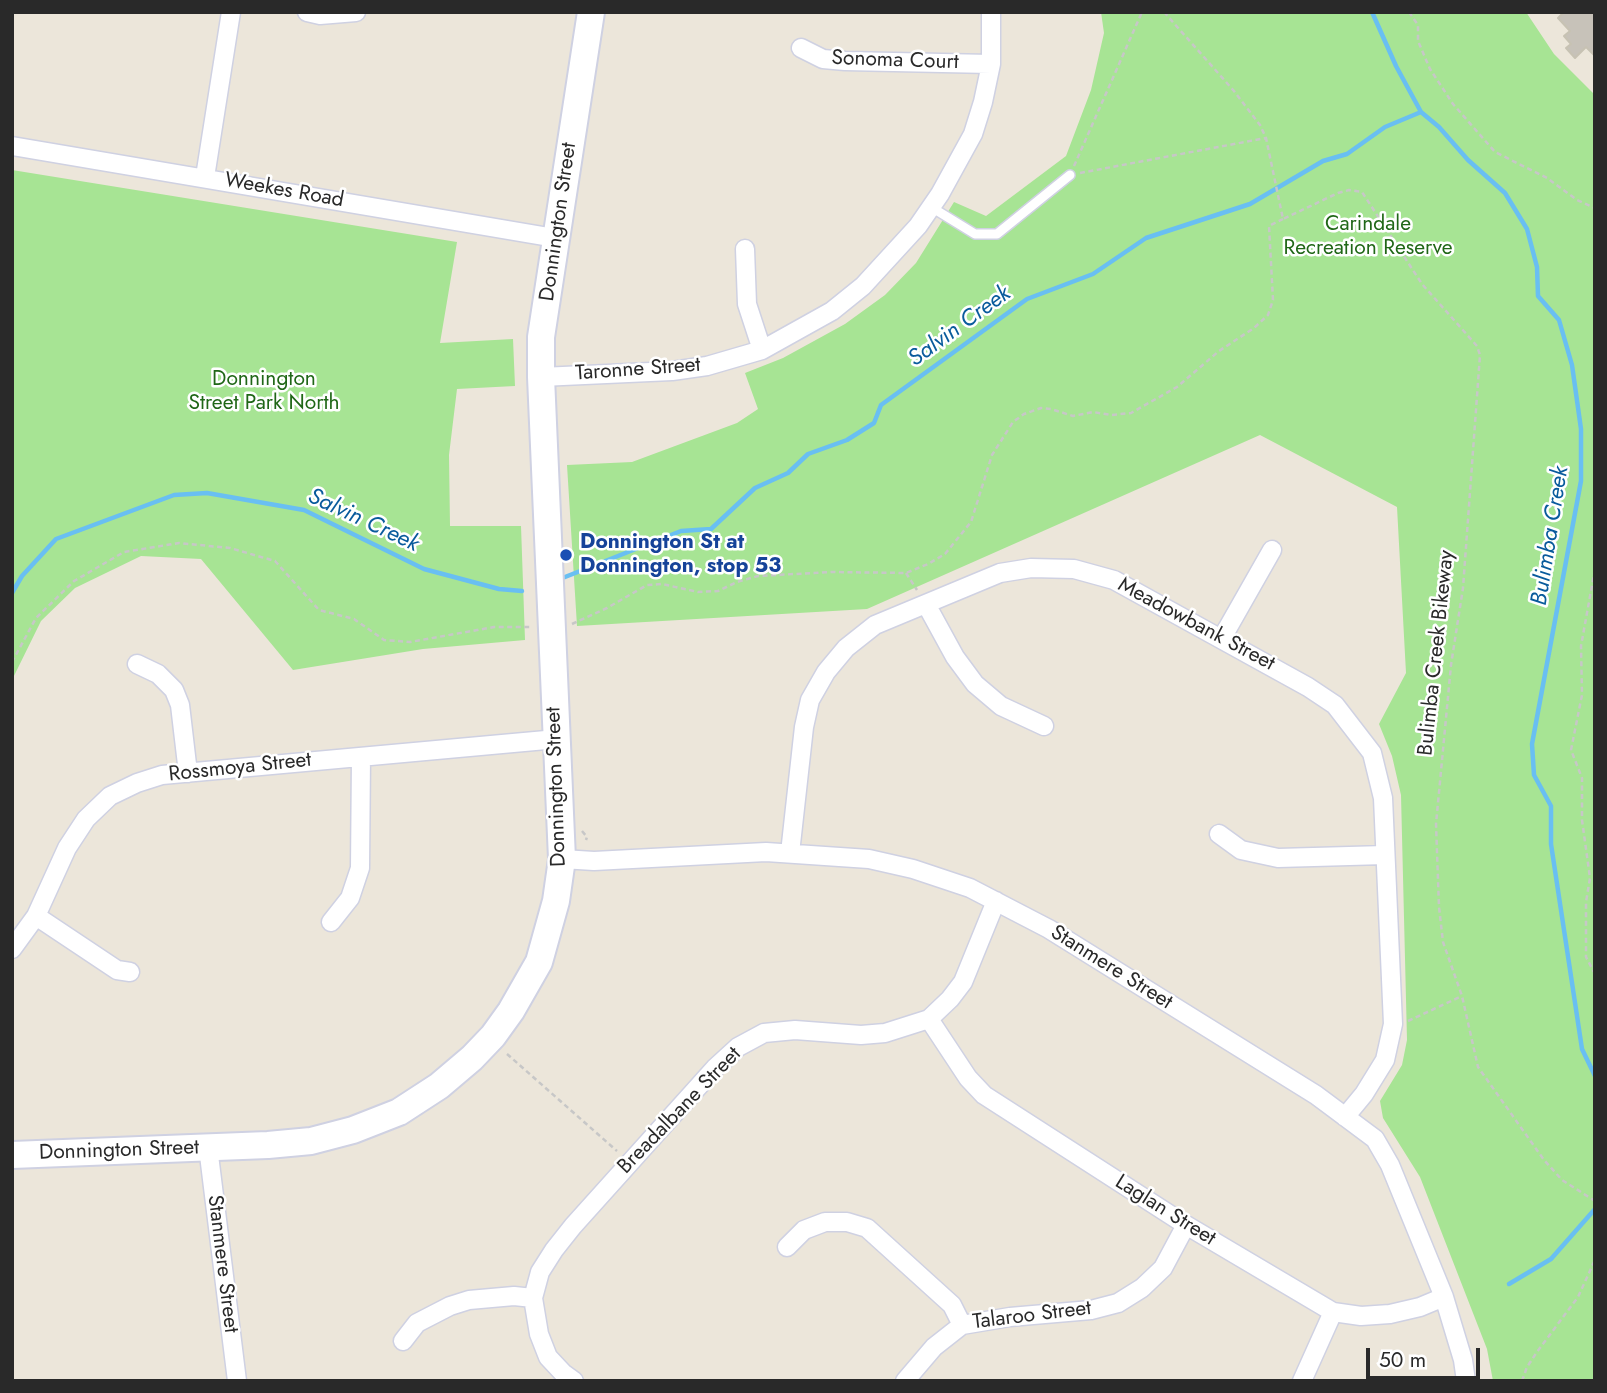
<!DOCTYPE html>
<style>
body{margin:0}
#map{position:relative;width:1607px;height:1393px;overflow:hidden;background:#ece6da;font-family:Jost,sans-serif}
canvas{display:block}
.frame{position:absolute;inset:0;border:14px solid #292929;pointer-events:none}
.scale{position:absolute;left:1366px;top:1348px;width:114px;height:32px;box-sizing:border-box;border:4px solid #292929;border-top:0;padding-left:9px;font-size:21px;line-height:24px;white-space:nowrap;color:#292929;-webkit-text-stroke:5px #fff;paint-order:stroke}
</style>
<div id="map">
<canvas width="1607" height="1393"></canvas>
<div class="frame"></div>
<div class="scale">50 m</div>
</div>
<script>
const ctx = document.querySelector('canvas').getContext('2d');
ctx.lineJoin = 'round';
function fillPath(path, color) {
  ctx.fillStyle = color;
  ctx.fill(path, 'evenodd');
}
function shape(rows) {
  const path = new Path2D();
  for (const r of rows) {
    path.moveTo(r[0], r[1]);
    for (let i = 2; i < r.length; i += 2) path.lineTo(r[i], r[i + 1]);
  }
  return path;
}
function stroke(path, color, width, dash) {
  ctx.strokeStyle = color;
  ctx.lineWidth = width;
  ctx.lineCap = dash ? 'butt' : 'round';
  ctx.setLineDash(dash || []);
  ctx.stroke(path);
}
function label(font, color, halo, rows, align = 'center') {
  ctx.font = font + ' Jost,sans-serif';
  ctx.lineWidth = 5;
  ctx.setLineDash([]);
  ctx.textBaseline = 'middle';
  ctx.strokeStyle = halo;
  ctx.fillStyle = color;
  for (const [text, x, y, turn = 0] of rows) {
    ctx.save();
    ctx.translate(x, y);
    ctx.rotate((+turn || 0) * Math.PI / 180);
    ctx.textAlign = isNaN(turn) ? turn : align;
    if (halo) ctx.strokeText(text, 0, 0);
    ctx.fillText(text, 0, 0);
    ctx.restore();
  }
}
fillPath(shape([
 [1101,12,1526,12,1554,54,1595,95,1595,1381,1493,1381,1487,1349,1420,1177,1383,1118,1380,1101,1402,1065,1407,1040,1401,795,1392,756,1379,724,1406,673,1397,507,1260,435,867,609,577,626,567,465,632,462,737,423,758,409,745,373,783,358,845,324,885,295,916,263,954,202,986,216,1066,156,1091,90,1104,33],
 [12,170,457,242,440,343,513,339,515,386,457,389,449,455,450,526,521,526,525,640,423,649,293,670,201,559,141,556,75,588,41,621,12,680]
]), '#a7e494');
stroke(shape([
 [1372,12,1396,66,1421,112,1439,127,1468,160,1505,193,1527,229,1537,267,1538,296,1559,320,1572,365,1581,429,1581,481,1532,744,1534,775,1551,806,1551,844,1582,1049,1595,1076],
 [560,579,681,531,711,529,755,488,788,473,808,454,847,440,874,423,881,405,1027,299,1093,274,1146,238,1250,204,1323,161,1347,154,1385,127,1421,112],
 [12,593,22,576,56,539,174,495,207,493,304,510,424,569,499,589,522,591],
 [1509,1284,1551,1259,1595,1209]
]), '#69bff2', 4.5);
const building = shape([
 [1564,12,1595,12,1595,56,1586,47,1575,58,1566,48,1571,44,1564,36,1570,31,1558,18,1564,12]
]);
fillPath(building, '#c7c2b9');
stroke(building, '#c7c2b3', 2);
const lane = shape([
 [931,207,975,234,997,234,1070,175]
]);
const street = shape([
 [307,12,320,15,356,12],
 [801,48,823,59,845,61,991,64],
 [12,146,555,238],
 [205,177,231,12],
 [745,249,747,304,762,350],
 [541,377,672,371,707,366,762,350,832,311,863,286,918,226,940,194,973,134,983,102,991,64,991,12],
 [926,604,955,657,975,684,1001,706,1044,726],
 [1222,638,1272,550],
 [137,664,158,674,174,690,180,705,188,773],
 [1219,834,1241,850,1278,858,1385,855],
 [790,853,804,727,810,700,826,672,846,648,875,625,1000,573,1031,568,1074,569,1114,580,1308,687,1335,705,1372,753,1383,798,1393,1024,1385,1060,1364,1094,1345,1117],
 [562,859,594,861,766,852,869,859,913,869,970,888,1049,929,1316,1095,1375,1139,1390,1165,1444,1297,1463,1360,1466,1381],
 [36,916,117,970,130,972],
 [331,922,350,898,360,868,361,757],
 [12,949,36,916,67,848,86,819,110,796,137,783,162,775,557,739],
 [929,1019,968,1078,984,1095,1186,1225,1333,1312,1361,1316,1390,1314,1420,1307,1444,1297],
 [208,1147,237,1381],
 [787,1247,804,1230,825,1222,847,1222,867,1228,952,1305,962,1325],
 [403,1341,417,1323,450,1306,469,1300,514,1296,533,1298],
 [574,1381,563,1373,548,1357,539,1334,533,1298,540,1272,554,1250,573,1226,715,1068,738,1047,764,1033,795,1030,861,1035,885,1033,929,1019,950,999,963,982,996,901],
 [905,1381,934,1347,962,1325,1010,1317,1091,1310,1118,1303,1142,1288,1163,1268,1186,1225],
 [1302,1381,1333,1312]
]);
const secondary = shape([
 [12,1155,268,1145,311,1141,353,1130,399,1112,439,1086,472,1058,493,1036,511,1011,539,962,556,901,562,859,541,377,541,337,591,12]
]);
stroke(lane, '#cfd1e2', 12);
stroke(street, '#cfd1e2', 21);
stroke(secondary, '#cfd1e2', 30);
stroke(shape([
 [1164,12,1234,91,1260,125,1266,138,1283,219,1338,193,1349,190,1362,192,1422,284,1477,346,1480,355,1463,588,1451,665,1436,824,1439,907,1443,942,1462,996,1478,1067,1544,1160,1562,1180,1595,1201],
 [1409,12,1418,25,1418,41,1430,69,1453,104,1495,152,1547,178,1577,200,1595,208],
 [1074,166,1142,12],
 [1080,173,1266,138],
 [1595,569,1581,646,1582,695,1571,750,1582,778,1582,820,1590,878,1586,902,1586,957,1595,974],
 [906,573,917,590],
 [572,624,607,608,647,585,662,584,698,592,718,591,737,582,758,576,832,572,906,573,928,564,945,554,971,522,992,455,1013,422,1024,414,1041,408,1051,409,1073,416,1093,412,1111,415,1131,413,1177,387,1219,351,1254,328,1268,315,1273,300,1269,226,1283,219],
 [12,662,36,618,74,581,124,552,179,543,230,548,275,561,319,610,354,619,384,640,410,642,494,627,530,627],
 [582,831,587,837,586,840],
 [1408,1021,1462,996],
 [507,1054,617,1151],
 [1522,1381,1527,1367,1537,1352,1578,1297,1595,1260]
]), '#c7c7c7', 2.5, [5, 3.5]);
stroke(lane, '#fff', 9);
stroke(street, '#fff', 18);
stroke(secondary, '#fff', 26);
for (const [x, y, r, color] of [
 [566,555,7,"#1a4fb4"]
]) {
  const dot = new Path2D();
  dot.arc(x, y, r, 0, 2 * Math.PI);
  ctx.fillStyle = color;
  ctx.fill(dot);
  stroke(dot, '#fff', 2.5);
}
label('21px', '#292929', '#fff', [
 ["Sonoma Court",895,61,2],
 ["Weekes Road",284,191,10],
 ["Donnington Street",559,222,-82],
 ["Taronne Street",638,370,-4],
 ["Meadowbank Street",1196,625,28],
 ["Bulimba Creek Bikeway",1437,653,-84],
 ["Rossmoya Street",240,768,-6],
 ["Donnington Street",557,787,-92],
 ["Stanmere Street",1111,968,32],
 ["Breadalbane Street",680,1111,-46],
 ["Donnington Street",119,1151,-2],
 ["Laglan Street",1165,1211,32],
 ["Stanmere Street",222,1264,83],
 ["Talaroo Street",1032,1316,-7]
]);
label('21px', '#206717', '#fff', [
 ["Carindale",1368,225],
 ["Recreation Reserve",1368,249],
 ["Donnington",264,380],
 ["Street Park North",264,404]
]);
label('bold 21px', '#164399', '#fff', [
 ["Donnington St at",580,543],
 ["Donnington, stop 53",580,567]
], 'left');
label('italic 23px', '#095b9c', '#fff', [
 ["Salvin Creek",960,327,-36],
 ["Salvin Creek",363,521,25],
 ["Bulimba Creek",1551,536,-81]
]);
</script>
